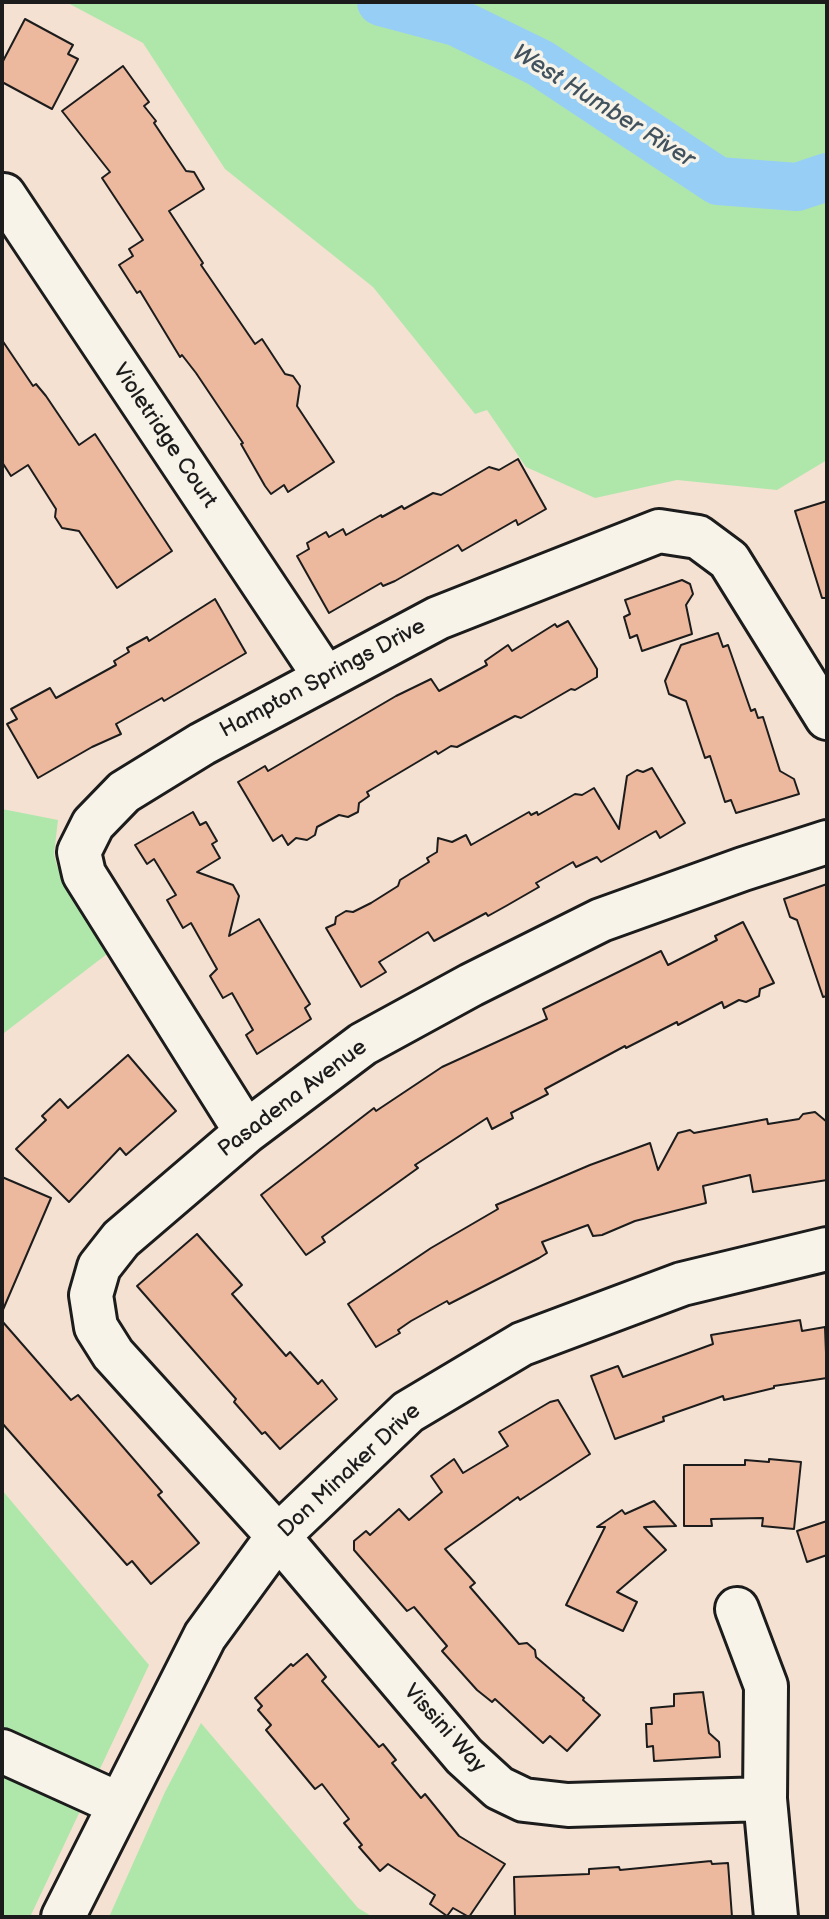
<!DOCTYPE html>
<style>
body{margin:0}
#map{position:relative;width:829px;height:1919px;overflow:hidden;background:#f4e1d2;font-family:"Balsamiq Sans",sans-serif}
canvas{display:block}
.frame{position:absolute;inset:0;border:4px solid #1c1c1c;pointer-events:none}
</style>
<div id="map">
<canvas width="829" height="1919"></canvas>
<div class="frame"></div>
</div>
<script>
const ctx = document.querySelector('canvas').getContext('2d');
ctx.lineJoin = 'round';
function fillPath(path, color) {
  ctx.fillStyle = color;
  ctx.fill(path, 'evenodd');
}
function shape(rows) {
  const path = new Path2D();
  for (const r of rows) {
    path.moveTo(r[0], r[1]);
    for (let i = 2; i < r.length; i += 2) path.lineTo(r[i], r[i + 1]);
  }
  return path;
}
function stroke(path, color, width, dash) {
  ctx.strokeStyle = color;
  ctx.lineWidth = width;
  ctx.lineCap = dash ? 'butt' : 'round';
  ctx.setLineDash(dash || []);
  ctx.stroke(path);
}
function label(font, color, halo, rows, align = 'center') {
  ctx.font = font + ' "Balsamiq Sans",sans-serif';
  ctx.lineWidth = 7;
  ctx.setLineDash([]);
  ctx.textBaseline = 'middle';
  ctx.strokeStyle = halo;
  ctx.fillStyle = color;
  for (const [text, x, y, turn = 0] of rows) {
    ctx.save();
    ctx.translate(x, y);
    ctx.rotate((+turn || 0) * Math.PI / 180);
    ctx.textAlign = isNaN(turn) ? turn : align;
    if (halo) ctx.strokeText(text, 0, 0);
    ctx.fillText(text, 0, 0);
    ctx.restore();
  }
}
fillPath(shape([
 [66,2,827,2,827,460,777,490,677,480,595,498,526,467,487,410,475,414,373,287,225,169,143,43],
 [2,809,58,820,54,854,57,866,107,954,4,1033,2,1052],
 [2,1490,149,1665,30,1917,2,1917],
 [201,1723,358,1908,373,1917,109,1917,165,1792]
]), '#afe7ab');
stroke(shape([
 [381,2,456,22,540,63,718,181,797,187,827,177]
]), '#97cef6', 48);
const building = shape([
 [25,19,73,45,68,54,78,59,52,109,2,82,2,63,25,19],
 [123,66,149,102,144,106,156,121,154,123,186,171,194,172,204,189,169,211,203,263,201,265,255,344,262,339,285,374,293,376,300,386,297,406,334,462,288,492,284,485,271,494,265,486,241,444,243,443,196,373,182,355,180,357,140,291,137,293,119,265,133,256,129,249,143,240,102,178,110,172,62,111,123,66],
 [2,340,33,386,36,384,46,396,79,445,95,434,172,551,117,588,79,531,62,528,55,517,56,509,28,465,11,476,2,462,2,340],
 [518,459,546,509,518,525,516,520,462,551,458,545,395,581,383,586,381,583,329,613,297,556,309,549,307,543,326,532,329,537,343,529,346,535,381,515,382,517,402,506,404,509,433,493,441,495,489,467,499,470,518,459],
 [827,501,827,598,822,598,795,511,827,501],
 [682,580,690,584,693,594,686,605,692,634,642,651,637,635,630,638,624,617,630,614,625,600,682,580],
 [215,599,246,653,164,701,162,698,116,724,121,734,92,747,38,778,7,724,17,719,11,709,50,688,56,698,116,665,114,661,129,652,127,648,147,637,149,641,215,599],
 [568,621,597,669,597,677,575,690,571,689,521,718,515,716,457,747,451,746,438,754,436,751,367,792,369,796,359,803,358,812,348,817,339,815,317,827,315,835,307,840,296,838,288,845,282,835,273,841,238,782,265,766,268,771,396,696,431,679,439,691,487,665,485,661,508,645,512,651,555,624,557,627,568,621],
 [718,633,723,647,728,645,751,711,755,709,758,718,763,717,780,771,794,779,799,794,736,813,731,800,725,802,710,756,705,758,686,701,669,694,665,681,681,645,718,633],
 [652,768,685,823,660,838,656,831,601,862,597,857,576,867,573,862,536,883,539,887,506,906,488,916,486,913,434,941,428,932,379,962,386,972,361,987,326,928,335,924,336,917,346,911,353,912,371,903,398,886,400,880,429,862,427,858,437,852,438,838,452,842,466,835,471,845,529,812,531,815,537,812,538,815,575,794,582,795,594,788,619,829,627,776,637,770,643,772,652,768],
 [193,812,200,825,206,822,217,841,212,844,220,858,197,872,233,885,239,896,229,936,259,919,310,1004,305,1008,311,1019,257,1054,246,1035,253,1030,232,993,223,998,210,976,217,969,191,923,183,928,167,900,176,895,154,859,147,864,135,845,193,812],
 [827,884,827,996,823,997,797,920,790,917,784,899,827,884],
 [743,922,774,983,760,989,759,996,746,1002,739,1000,724,1008,722,1002,678,1025,677,1022,626,1048,625,1046,545,1089,548,1094,511,1113,513,1118,492,1129,487,1118,415,1165,418,1168,322,1237,325,1242,306,1255,261,1195,374,1108,376,1111,442,1067,547,1019,543,1009,661,951,668,965,717,940,715,936,743,922],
 [128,1055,176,1111,126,1155,120,1148,69,1202,16,1149,46,1120,42,1116,60,1099,68,1108,128,1055],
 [815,1112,827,1122,827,1180,753,1192,750,1175,703,1186,706,1203,635,1221,602,1235,593,1236,588,1225,542,1242,547,1253,539,1258,449,1304,447,1301,411,1321,398,1330,400,1333,376,1347,348,1304,431,1248,498,1209,496,1205,590,1165,650,1143,658,1170,678,1133,690,1130,694,1133,767,1119,768,1124,799,1119,803,1114,815,1112],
 [2,1177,51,1198,2,1312,2,1177],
 [197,1234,242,1285,232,1294,286,1356,290,1352,318,1384,322,1380,337,1399,280,1449,265,1432,262,1434,234,1402,236,1399,137,1286,197,1234],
 [800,1320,802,1331,825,1327,827,1378,774,1386,774,1388,724,1400,723,1396,663,1417,664,1421,615,1439,591,1376,618,1366,623,1377,713,1344,711,1335,800,1320],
 [2,1321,71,1400,78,1395,162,1492,158,1495,199,1543,151,1584,132,1561,127,1565,2,1423,2,1321],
 [558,1400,590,1454,520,1500,518,1497,445,1549,475,1583,470,1587,519,1644,527,1643,535,1650,536,1657,584,1698,583,1700,600,1715,567,1751,550,1736,543,1743,495,1699,492,1702,477,1690,442,1651,447,1646,414,1607,407,1611,354,1550,354,1541,366,1531,370,1535,399,1509,409,1520,442,1492,431,1476,454,1459,463,1473,508,1446,499,1432,550,1402,558,1400],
 [769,1459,801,1462,794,1529,762,1526,763,1518,711,1519,712,1526,684,1526,684,1465,745,1465,745,1460,769,1462,769,1459],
 [654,1501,676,1526,644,1527,666,1550,617,1592,637,1602,623,1631,566,1605,605,1527,597,1527,622,1510,625,1514,654,1501],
 [827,1521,827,1555,807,1562,797,1531,827,1521],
 [307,1654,326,1677,322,1681,379,1747,383,1744,396,1760,392,1763,421,1798,425,1794,459,1836,505,1864,469,1917,453,1908,447,1916,430,1904,435,1895,388,1864,380,1871,359,1847,362,1845,344,1823,349,1819,322,1784,315,1789,266,1730,271,1725,258,1710,262,1706,255,1698,291,1664,293,1666,307,1654],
 [703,1692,709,1733,719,1742,720,1757,654,1761,653,1746,647,1747,646,1724,652,1724,651,1708,674,1706,674,1694,703,1692],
 [711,1861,712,1864,728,1863,732,1917,515,1917,514,1877,589,1874,589,1869,619,1867,620,1870,711,1861]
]);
fillPath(building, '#ecb89e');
stroke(building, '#1c1c1c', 2);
const minor = shape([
 [4,195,325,677],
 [246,1132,84,874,79,852,93,824,124,792,202,744,438,618,659,531,698,537,729,560,827,718],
 [737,1609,766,1686,765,1799,776,1917],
 [2,1751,119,1804],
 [765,1799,568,1805,524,1800,499,1788,464,1756,278,1536,113,1354,96,1327,91,1295,99,1267,121,1239,246,1132,363,1044,471,985,601,920,743,869,827,842],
 [63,1917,205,1636,278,1536,408,1412,522,1344,682,1284,827,1249]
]);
stroke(minor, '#1c1c1c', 48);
stroke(minor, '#f7f3e8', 42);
label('22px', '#1c1c1c', '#f7f3e8', [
 ["Violetridge Court",164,436,56],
 ["Hampton Springs Drive",323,679,-28],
 ["Pasadena Avenue",293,1099,-37],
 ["Don Minaker Drive",350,1471,-43],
 ["Vissini Way",444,1729,48]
]);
label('italic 24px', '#41515d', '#f7f3e8', [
 ["West Humber River",603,107,32]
]);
</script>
